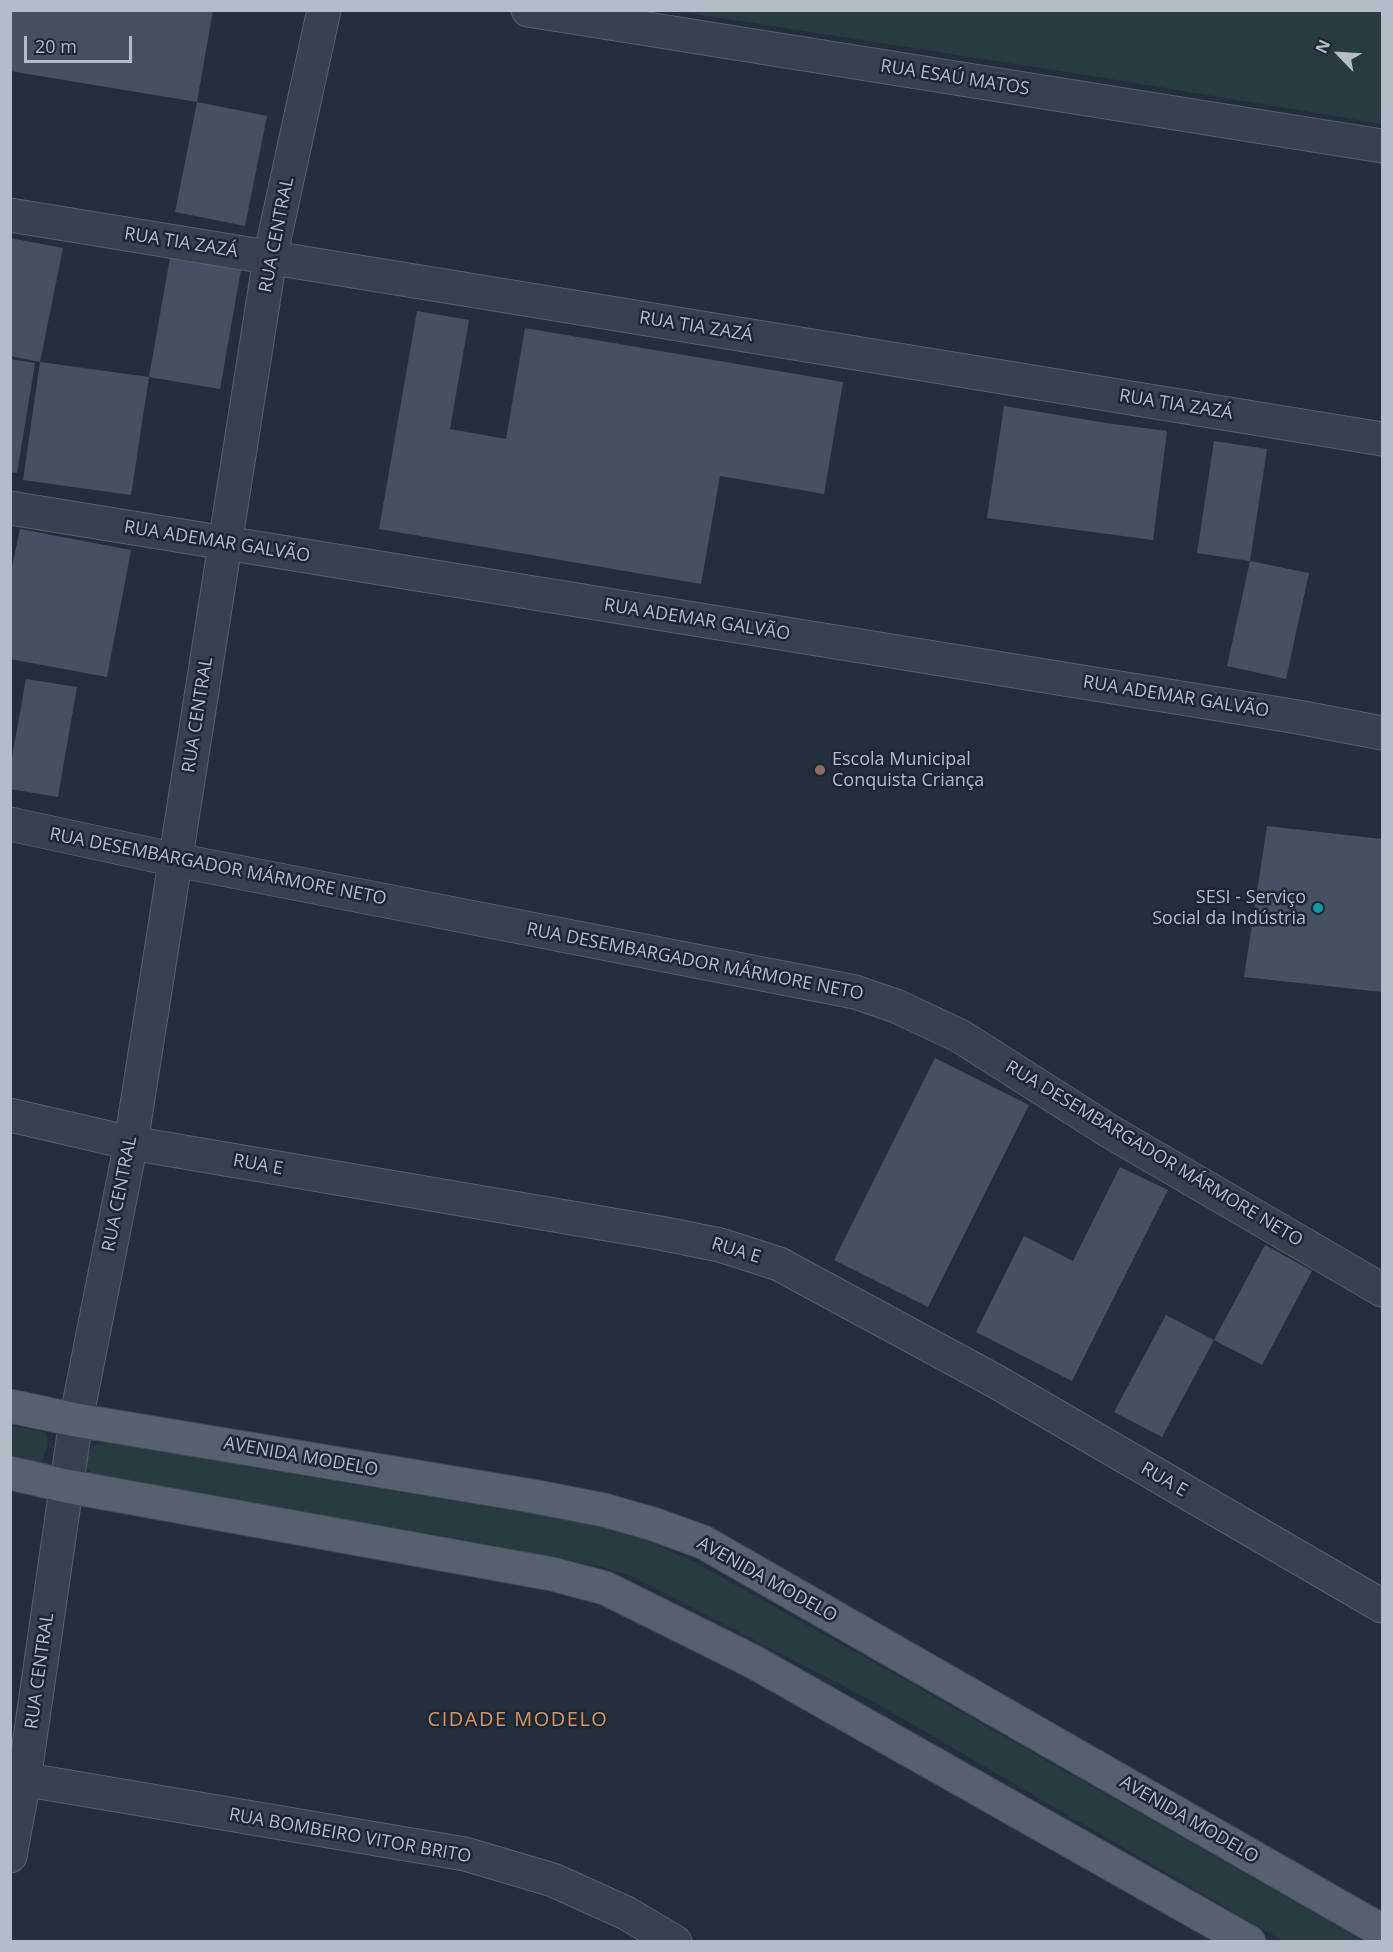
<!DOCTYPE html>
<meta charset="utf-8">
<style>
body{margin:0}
#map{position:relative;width:1393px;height:1952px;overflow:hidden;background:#242f3e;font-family:"Open Sans",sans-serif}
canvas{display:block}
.frame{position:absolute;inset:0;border:12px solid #b4bcc9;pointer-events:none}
.north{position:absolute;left:1309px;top:24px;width:60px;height:60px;-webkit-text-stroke:4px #1d2633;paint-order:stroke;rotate:295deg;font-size:16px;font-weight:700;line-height:24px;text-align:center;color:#b4bcc9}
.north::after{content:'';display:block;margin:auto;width:21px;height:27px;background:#b4bcc9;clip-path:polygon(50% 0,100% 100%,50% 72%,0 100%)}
.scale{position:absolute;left:24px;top:36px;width:108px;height:27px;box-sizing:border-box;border:3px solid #b4bcc9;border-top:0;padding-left:8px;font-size:18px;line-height:21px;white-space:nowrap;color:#b4bcc9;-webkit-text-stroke:4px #1d2633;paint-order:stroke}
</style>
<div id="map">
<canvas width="1393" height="1952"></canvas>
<div class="frame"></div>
<div class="north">N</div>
<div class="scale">20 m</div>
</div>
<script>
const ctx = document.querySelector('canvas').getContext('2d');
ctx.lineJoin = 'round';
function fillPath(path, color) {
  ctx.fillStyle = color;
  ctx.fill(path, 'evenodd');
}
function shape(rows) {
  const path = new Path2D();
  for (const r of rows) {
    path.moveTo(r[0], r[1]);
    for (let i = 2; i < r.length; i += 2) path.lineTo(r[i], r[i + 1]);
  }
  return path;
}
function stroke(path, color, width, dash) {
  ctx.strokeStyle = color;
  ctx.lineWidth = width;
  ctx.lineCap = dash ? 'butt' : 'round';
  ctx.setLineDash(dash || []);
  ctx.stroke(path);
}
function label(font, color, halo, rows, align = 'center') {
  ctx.font = font + ' "Open Sans",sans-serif';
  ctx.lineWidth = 5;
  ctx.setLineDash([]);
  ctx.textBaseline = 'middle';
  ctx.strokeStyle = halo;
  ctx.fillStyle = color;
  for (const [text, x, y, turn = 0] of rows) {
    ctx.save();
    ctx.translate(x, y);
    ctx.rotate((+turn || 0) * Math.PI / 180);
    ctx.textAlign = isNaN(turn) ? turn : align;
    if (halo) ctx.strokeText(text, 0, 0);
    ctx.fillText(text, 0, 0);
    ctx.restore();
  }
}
fillPath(shape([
 [676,11,1382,11,1382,124,1105,78],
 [11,1425,46,1433,48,1445,41,1463,11,1455],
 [106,1440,202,1456,249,1467,605,1526,648,1541,696,1563,884,1668,1363,1941,1283,1941,876,1703,631,1576,598,1566,456,1538,105,1480,91,1473,84,1464,92,1447]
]), '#263c3f');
fillPath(shape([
 [10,10,213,10,197,102,10,71],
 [197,102,267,116,245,226,175,212],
 [10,238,63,248,40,362,149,377,131,495,23,480,40,362,10,356],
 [171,252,242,264,220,389,149,377],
 [417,311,469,320,450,429,506,439,525,328,843,382,824,494,720,476,701,584,379,529],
 [10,359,35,363,17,473,10,472],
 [1004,406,1106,423,1167,431,1153,540,987,518],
 [1214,441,1267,449,1250,561,1197,553],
 [20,529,131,550,107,677,10,659,10,576],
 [1250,561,1309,573,1286,679,1227,666],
 [26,679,77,687,58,797,10,789,10,768],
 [1267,826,1382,839,1382,992,1244,977],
 [935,1058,1029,1105,928,1307,834,1260],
 [1120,1167,1168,1190,1072,1381,976,1332,1024,1236,1073,1261],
 [1265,1245,1312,1271,1262,1365,1214,1340],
 [1166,1315,1214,1340,1162,1437,1114,1412]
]), '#455162');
const minor = shape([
 [528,10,1382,146],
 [10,215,1382,439],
 [10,508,1298,717,1382,733],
 [10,824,176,860,855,992,896,1006,960,1036,1109,1131,1382,1290],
 [10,1115,131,1143,660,1233,720,1245,779,1264,997,1382,1382,1606],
 [10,1777,465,1854,553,1880,626,1913,675,1942],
 [10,1856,24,1780,76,1420,131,1143,270,258,324,10]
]);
const major = shape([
 [10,1406,76,1420,532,1496,604,1510,653,1524,703,1542,1382,1931],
 [10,1473,66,1486,552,1574,605,1588,752,1661,1249,1942]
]);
stroke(minor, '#565f6c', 35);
stroke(major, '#414a57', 35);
stroke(minor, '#38414e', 33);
stroke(major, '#56606e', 33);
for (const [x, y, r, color] of [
 [820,770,6,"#8d6e63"],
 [1318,908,6,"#0f9aa8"]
]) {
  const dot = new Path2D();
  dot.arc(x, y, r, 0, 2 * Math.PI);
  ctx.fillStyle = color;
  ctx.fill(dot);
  stroke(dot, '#1d2633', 2);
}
label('18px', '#b4bcc9', '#1d2633', [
 ["RUA ESAÚ MATOS",955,78,9],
 ["RUA CENTRAL",277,235,-79],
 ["RUA TIA ZAZÁ",181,243,9],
 ["RUA TIA ZAZÁ",696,327,9],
 ["RUA TIA ZAZÁ",1176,405,9],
 ["RUA ADEMAR GALVÃO",217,542,9],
 ["RUA ADEMAR GALVÃO",697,620,9],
 ["RUA ADEMAR GALVÃO",1176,697,9],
 ["RUA CENTRAL",198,715,-81],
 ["RUA DESEMBARGADOR MÁRMORE NETO",218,867,11],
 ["RUA DESEMBARGADOR MÁRMORE NETO",695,962,11],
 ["RUA DESEMBARGADOR MÁRMORE NETO",1154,1154,31],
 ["RUA E",258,1165,10],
 ["RUA CENTRAL",120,1194,-79],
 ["RUA E",736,1251,17],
 ["AVENIDA MODELO",301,1457,10],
 ["RUA E",1164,1480,30],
 ["AVENIDA MODELO",767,1580,29],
 ["RUA CENTRAL",40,1671,-82],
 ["AVENIDA MODELO",1189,1820,30],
 ["RUA BOMBEIRO VITOR BRITO",350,1836,10]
]);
label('18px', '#b4bcc9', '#1d2633', [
 ["Escola Municipal",832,760],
 ["Conquista Criança",832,781],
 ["SESI - Serviço",1306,898,"right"],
 ["Social da Indústria",1306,919,"right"]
], 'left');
ctx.letterSpacing = '1.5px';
label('20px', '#d59563', '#1d2633', [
 ["CIDADE MODELO",518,1720]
]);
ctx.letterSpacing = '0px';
</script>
